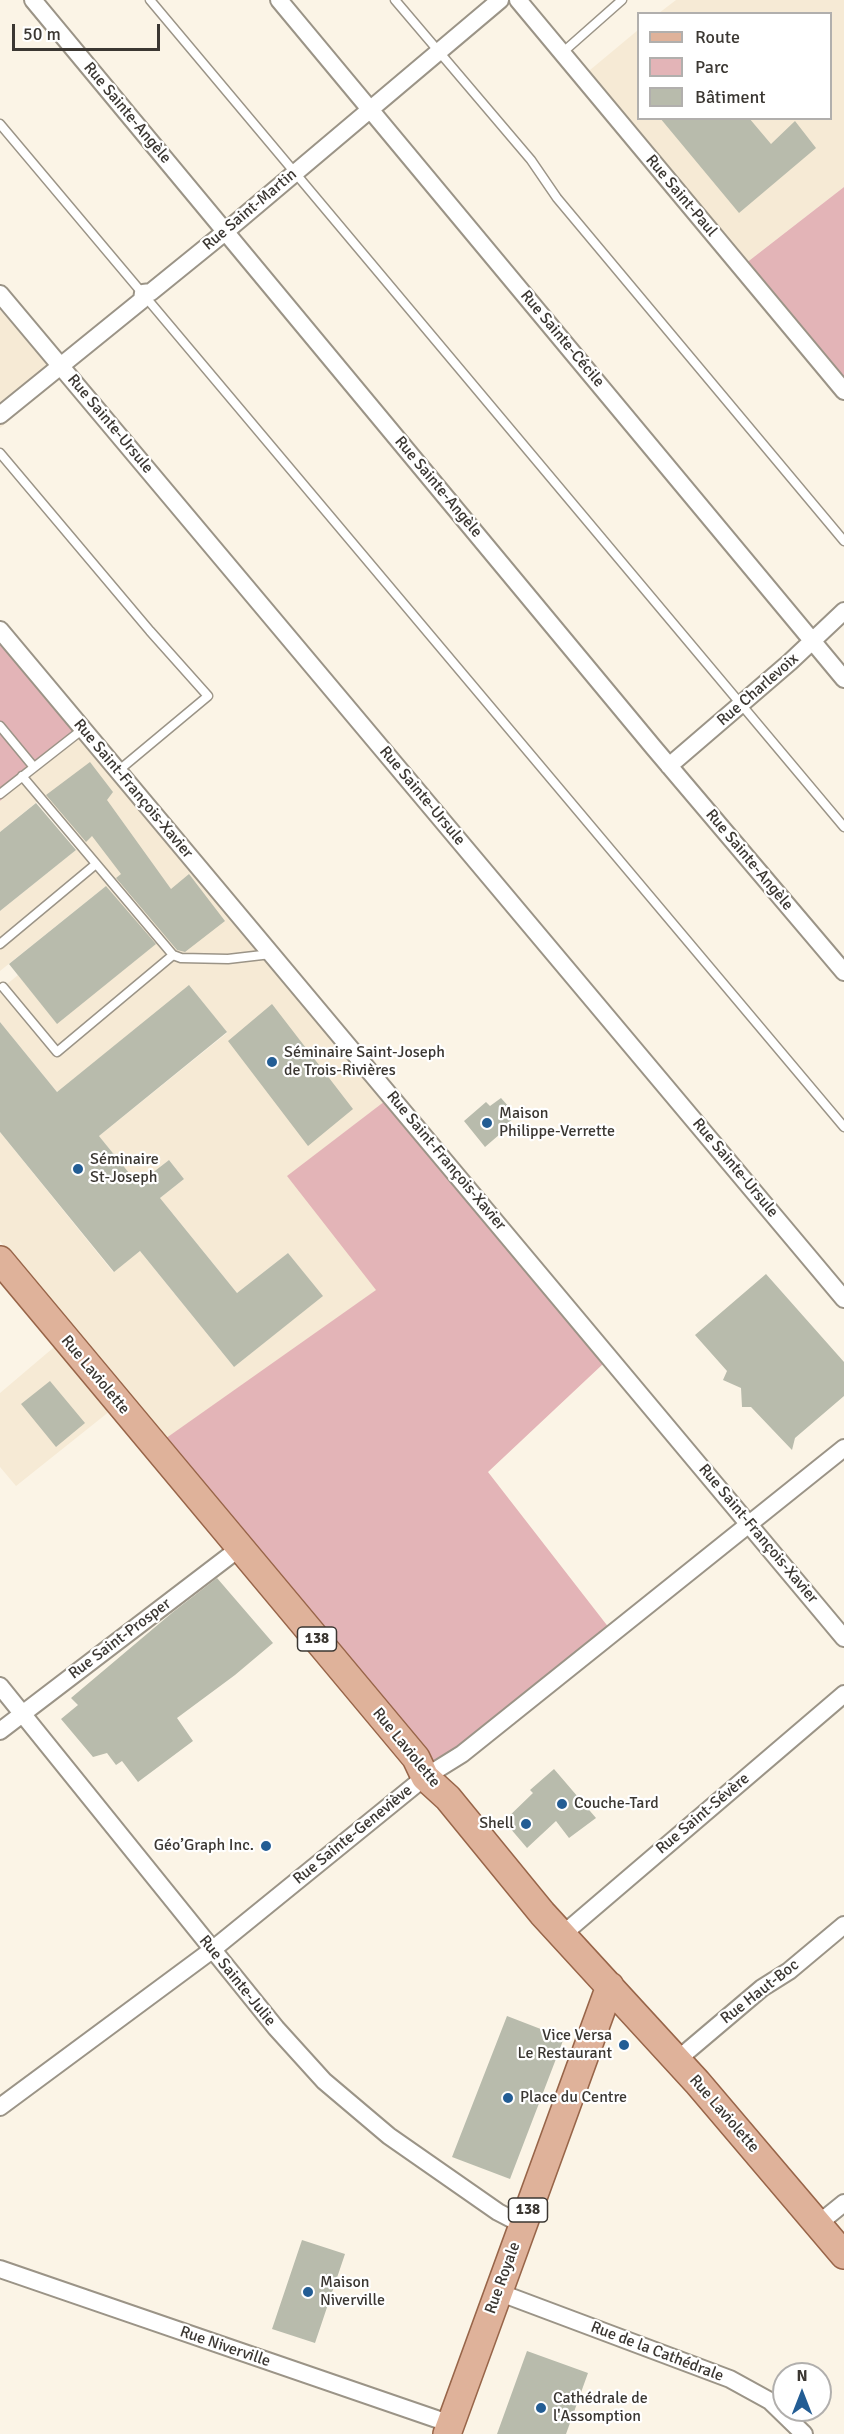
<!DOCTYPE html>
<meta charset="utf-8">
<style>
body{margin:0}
#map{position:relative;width:844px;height:2434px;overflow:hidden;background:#fbf4e6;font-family:Signika,sans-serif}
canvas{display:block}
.legend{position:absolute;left:637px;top:12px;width:195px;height:108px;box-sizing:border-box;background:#fff;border:2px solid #b1afad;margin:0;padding:8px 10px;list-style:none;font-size:18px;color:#3b3732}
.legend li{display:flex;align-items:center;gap:12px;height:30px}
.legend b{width:30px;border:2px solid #b1afad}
.north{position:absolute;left:772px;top:2362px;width:60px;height:60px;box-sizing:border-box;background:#fff;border:2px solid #b1afad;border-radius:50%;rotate:0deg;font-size:16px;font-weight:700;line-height:24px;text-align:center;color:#3b3732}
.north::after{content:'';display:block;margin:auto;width:21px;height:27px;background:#235d94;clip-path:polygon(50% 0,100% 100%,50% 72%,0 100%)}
.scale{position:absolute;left:12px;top:24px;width:148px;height:27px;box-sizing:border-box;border:3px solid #3b3732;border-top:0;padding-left:8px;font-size:18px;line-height:21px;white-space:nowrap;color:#3b3732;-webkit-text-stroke:4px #fff;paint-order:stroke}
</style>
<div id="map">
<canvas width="844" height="2434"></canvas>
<ul class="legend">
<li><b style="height:8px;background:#dfb29a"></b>Route</li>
<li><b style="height:16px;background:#e3b4b7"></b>Parc</li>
<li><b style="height:16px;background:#b8bbac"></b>Bâtiment</li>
</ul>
<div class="north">N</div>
<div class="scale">50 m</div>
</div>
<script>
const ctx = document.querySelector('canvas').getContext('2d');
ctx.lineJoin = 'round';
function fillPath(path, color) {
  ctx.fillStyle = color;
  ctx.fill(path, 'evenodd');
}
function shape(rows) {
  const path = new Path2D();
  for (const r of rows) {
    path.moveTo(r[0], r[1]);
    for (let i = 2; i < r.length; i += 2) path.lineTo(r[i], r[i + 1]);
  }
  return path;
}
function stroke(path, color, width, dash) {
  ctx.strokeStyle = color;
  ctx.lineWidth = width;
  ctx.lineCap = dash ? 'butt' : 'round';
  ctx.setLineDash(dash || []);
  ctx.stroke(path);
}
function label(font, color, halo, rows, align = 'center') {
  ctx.font = font + ' Signika,sans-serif';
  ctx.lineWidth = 4.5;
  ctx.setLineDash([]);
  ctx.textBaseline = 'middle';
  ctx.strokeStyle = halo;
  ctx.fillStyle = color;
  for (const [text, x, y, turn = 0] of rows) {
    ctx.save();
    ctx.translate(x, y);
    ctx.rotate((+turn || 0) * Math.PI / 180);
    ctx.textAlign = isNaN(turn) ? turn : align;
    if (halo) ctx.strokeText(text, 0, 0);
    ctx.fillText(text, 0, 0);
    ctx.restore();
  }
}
fillPath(shape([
 [676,0,844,0,844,187,741,267,584,75,638,30,638,118,830,118,830,14,659,13],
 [0,310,60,379,0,428],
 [77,735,192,865,385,1101,288,1176,377,1290,157,1445,0,1241,0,1132,113,1272,140,1251,234,1367,322,1296,288,1253,237,1293,160,1198,184,1179,169,1160,138,1184,99,1136,227,1033,190,986,57,1092,0,1022,0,990,18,975,57,1023,154,945,106,886,0,971,0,911,77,849,38,801,0,832,0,801],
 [66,1337,120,1403,16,1486,0,1467,0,1393]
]), '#f6ead5');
fillPath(shape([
 [844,187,844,394,741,267],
 [0,644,77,735,0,801],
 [385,1101,603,1364,488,1472,613,1633,425,1777,162,1441,376,1290,287,1176]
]), '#e3b4b7');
fillPath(shape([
 [660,118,749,118,771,144,795,121,816,148,739,213],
 [90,762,113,792,107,800,171,889,189,874,225,921,185,952,177,950,116,878,121,874,92,836,86,842,46,795],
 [36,803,76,850,0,911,0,832],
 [106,886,156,944,57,1024,9,964],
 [189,985,227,1032,99,1136,138,1184,169,1160,184,1179,160,1198,237,1293,288,1253,323,1296,234,1367,140,1251,114,1272,0,1132,0,1022,57,1092],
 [272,1004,353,1109,308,1146,228,1041],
 [501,1098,517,1116,505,1125,507,1128,485,1147,464,1121,486,1102,490,1106],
 [766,1274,844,1362,844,1396,795,1438,792,1450,751,1407,742,1407,741,1388,723,1380,727,1371,695,1335],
 [50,1381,85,1423,56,1447,21,1404],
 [217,1578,273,1643,235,1675,177,1718,193,1741,138,1782,122,1761,116,1765,107,1753,93,1757,61,1719,78,1705,71,1698,173,1612],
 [554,1769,596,1818,569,1838,556,1821,527,1848,504,1821,533,1793,530,1790],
 [507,2016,564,2038,510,2179,452,2157],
 [302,2240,345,2254,315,2343,272,2329],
 [527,2351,588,2373,566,2434,497,2434]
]), '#b8bbac');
const lane = shape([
 [150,0,844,827],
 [395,0,531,160,557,198,844,541],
 [562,53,622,0],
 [0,124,844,1127],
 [0,453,150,631,208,696,118,771],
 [0,726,33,766],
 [0,794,83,729],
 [0,944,96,864],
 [173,955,181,958,228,959,271,954],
 [3,987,57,1052,173,955,22,776]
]);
const street = shape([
 [33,0,654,748,844,972],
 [279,0,844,679],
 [518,0,844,391],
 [0,294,844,1299],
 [0,415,142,300,143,293,151,292,225,232,500,0],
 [0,630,844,1638],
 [669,766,790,662,844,611],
 [0,1686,276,2028,324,2081,389,2136,498,2212,523,2225],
 [0,1731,241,1547],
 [562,1935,844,1694],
 [677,2060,762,1988,789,1971,844,1925],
 [0,2107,212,1950,425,1777,462,1754,844,1448],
 [818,2224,844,2203],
 [0,2269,451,2424],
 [498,2292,730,2379,770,2401,804,2434]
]);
const primary = shape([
 [0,1260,416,1758,425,1777,448,1798,542,1913,697,2082,844,2255],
 [447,2434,610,1986]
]);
stroke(lane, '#9b9487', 11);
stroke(street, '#9b9487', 20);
stroke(primary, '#986549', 30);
stroke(lane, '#fff', 8);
stroke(street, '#fff', 16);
stroke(primary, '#dfb29a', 27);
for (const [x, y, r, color] of [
 [272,1062,6,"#235d94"],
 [487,1123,6,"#235d94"],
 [78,1169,6,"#235d94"],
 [562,1804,6,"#235d94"],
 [526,1824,6,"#235d94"],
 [266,1846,6,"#235d94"],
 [624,2045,6,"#235d94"],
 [508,2098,6,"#235d94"],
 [308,2292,6,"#235d94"],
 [541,2408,6,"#235d94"]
]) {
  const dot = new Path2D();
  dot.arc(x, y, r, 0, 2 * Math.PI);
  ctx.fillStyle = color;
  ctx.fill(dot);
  stroke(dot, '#fff', 2);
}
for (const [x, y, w] of [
 [317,1639,39],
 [528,2210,39]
]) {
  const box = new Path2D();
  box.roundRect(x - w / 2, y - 12, w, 24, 4.5);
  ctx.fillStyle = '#fff';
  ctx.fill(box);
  stroke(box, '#3b3732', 1.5);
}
label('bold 15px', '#3b3732', null, [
 ["138",317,1639],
 ["138",528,2210]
]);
label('16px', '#3b3732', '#fff', [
 ["Rue Sainte-Angèle",127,113,50],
 ["Rue Saint-Paul",681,196,50],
 ["Rue Saint-Martin",250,210,-40],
 ["Rue Sainte-Cécile",562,339,50],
 ["Rue Sainte-Ursule",110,424,50],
 ["Rue Sainte-Angèle",438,487,50],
 ["Rue Charlevoix",758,690,-41],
 ["Rue Saint-François-Xavier",133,789,50],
 ["Rue Sainte-Ursule",422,796,50],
 ["Rue Sainte-Angèle",749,860,50],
 ["Rue Saint-François-Xavier",446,1161,50],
 ["Rue Sainte-Ursule",735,1168,50],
 ["Rue Laviolette",95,1375,50],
 ["Rue Saint-François-Xavier",758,1534,50],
 ["Rue Saint-Prosper",120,1639,-37],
 ["Rue Laviolette",406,1748,51],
 ["Rue Saint-Sévère",703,1814,-40],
 ["Rue Sainte-Geneviève",353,1835,-39],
 ["Rue Sainte-Julie",237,1981,51],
 ["Rue Haut-Boc",760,1992,-38],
 ["Rue Laviolette",724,2114,49],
 ["Rue Royale",503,2278,-70],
 ["Rue Niverville",225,2347,19],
 ["Rue de la Cathédrale",657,2352,21]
]);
label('16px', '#3b3732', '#fff', [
 ["Séminaire Saint-Joseph",284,1053],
 ["de Trois‑Rivières",284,1071],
 ["Maison",499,1114],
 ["Philippe-Verrette",499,1132],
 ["Séminaire",90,1160],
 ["St-Joseph",90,1178],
 ["Couche-Tard",574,1804],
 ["Shell",514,1824,"right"],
 ["Géo’Graph Inc.",254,1846,"right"],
 ["Vice Versa",612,2036,"right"],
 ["Le Restaurant",612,2054,"right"],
 ["Place du Centre",520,2098],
 ["Maison",320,2283],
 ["Niverville",320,2301],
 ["Cathédrale de",553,2399],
 ["l'Assomption",553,2417]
], 'left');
</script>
